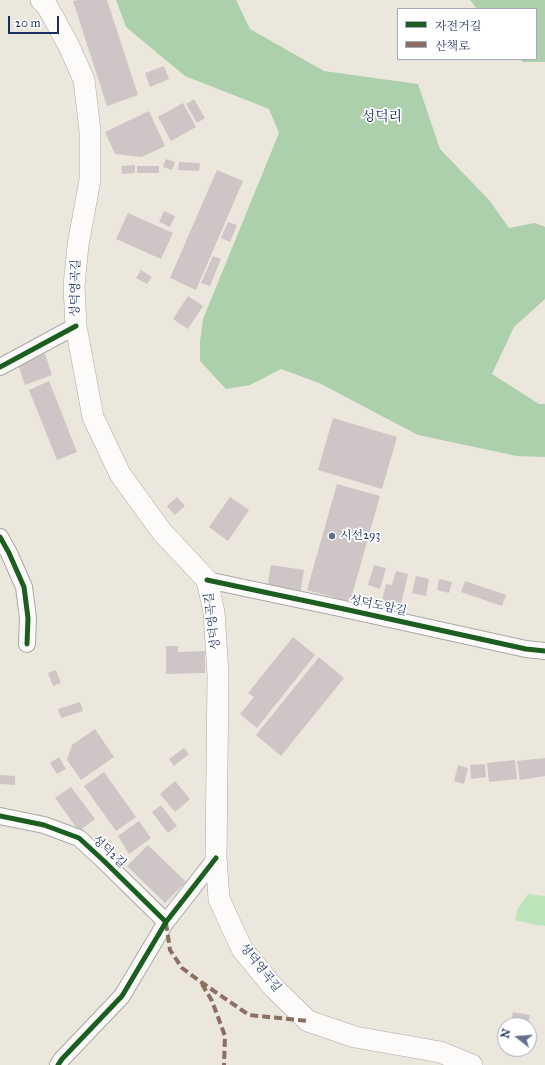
<!DOCTYPE html>
<meta charset="utf-8">
<style>
body{margin:0}
#map{position:relative;width:545px;height:1065px;overflow:hidden;background:#ece7dc;font-family:"IM FELL Great Primer","Noto Serif KR",serif}
canvas{display:block}
.legend{position:absolute;left:397px;top:8px;width:140px;height:52px;box-sizing:border-box;background:#fff;border:1px solid #a4acbf;margin:0;padding:5px 7px;list-style:none;font-size:12px;color:#1b2f5e}
.legend li{display:flex;align-items:center;gap:8px;height:20px}
.legend b{width:20px;border:1px solid #a4acbf}
.north{position:absolute;left:497px;top:1017px;width:40px;height:40px;box-sizing:border-box;background:#fff;border:1px solid #a4acbf;border-radius:50%;rotate:287deg;font-size:11px;font-weight:700;line-height:16px;text-align:center;color:#1b2f5e}
.north::after{content:'';display:block;margin:auto;width:14px;height:18px;background:#646f8a;clip-path:polygon(50% 0,100% 100%,50% 72%,0 100%)}
.scale{position:absolute;left:8px;top:16px;width:51px;height:18px;box-sizing:border-box;border:2px solid #1b2f5e;border-top:0;padding-left:5px;font-size:12px;line-height:14px;white-space:nowrap;color:#1b2f5e;-webkit-text-stroke:3px #fff;paint-order:stroke}
</style>
<div id="map">
<canvas width="545" height="1065"></canvas>
<ul class="legend">
<li><b style="height:5px;background:#1b5e20"></b>자전거길</li>
<li><b style="height:5px;background:#8d6e63"></b>산책로</li>
</ul>
<div class="north">N</div>
<div class="scale">20 m</div>
</div>
<script>
const ctx = document.querySelector('canvas').getContext('2d');
ctx.lineJoin = 'round';
function fillPath(path, color) {
  ctx.fillStyle = color;
  ctx.fill(path, 'evenodd');
}
function shape(rows) {
  const path = new Path2D();
  for (const r of rows) {
    path.moveTo(r[0], r[1]);
    for (let i = 2; i < r.length; i += 2) path.lineTo(r[i], r[i + 1]);
  }
  return path;
}
function stroke(path, color, width, dash) {
  ctx.strokeStyle = color;
  ctx.lineWidth = width;
  ctx.lineCap = dash ? 'butt' : 'round';
  ctx.setLineDash(dash || []);
  ctx.stroke(path);
}
function label(font, color, halo, rows, align = 'center') {
  ctx.font = font + ' "IM FELL Great Primer","Noto Serif KR",serif';
  ctx.lineWidth = 3.5;
  ctx.setLineDash([]);
  ctx.textBaseline = 'middle';
  ctx.strokeStyle = halo;
  ctx.fillStyle = color;
  for (const [text, x, y, turn = 0] of rows) {
    ctx.save();
    ctx.translate(x, y);
    ctx.rotate((+turn || 0) * Math.PI / 180);
    ctx.textAlign = isNaN(turn) ? turn : align;
    if (halo) ctx.strokeText(text, 0, 0);
    ctx.fillText(text, 0, 0);
    ctx.restore();
  }
}
fillPath(shape([
 [528,894,545,896,545,926,536,925,515,920,518,908]
]), '#bce3b9');
fillPath(shape([
 [116,0,236,0,250,29,324,71,418,84,440,149,489,200,509,228,535,223,545,227,545,299,514,327,492,374,539,404,545,404,545,457,517,456,418,435,319,383,281,369,250,385,226,389,200,361,200,342,203,319,279,133,269,109,185,76,126,27],
 [470,0,545,0,545,62,523,62,520,59,536,59,536,9,477,9]
]), '#acd0ac');
fillPath(shape([
 [78,0,107,0,138,95,107,106,73,1],
 [164,66,169,79,150,87,145,73],
 [194,99,205,118,197,123,186,104],
 [183,103,196,127,171,141,158,117],
 [149,111,165,146,142,157,115,154,105,132],
 [166,159,175,162,172,170,163,167],
 [179,162,200,163,199,171,178,170],
 [135,165,135,173,122,174,121,166],
 [137,166,159,166,159,173,137,173],
 [217,170,243,181,196,290,170,278],
 [164,211,175,216,170,227,159,222],
 [128,213,173,233,161,259,116,239],
 [228,222,237,225,230,242,221,238],
 [213,256,221,259,210,286,201,283],
 [141,270,152,277,147,284,136,278],
 [188,296,203,306,188,329,173,319],
 [45,354,52,375,25,385,18,364],
 [49,381,77,452,57,460,29,390],
 [333,418,397,437,382,489,318,470],
 [337,484,380,496,350,602,307,590],
 [177,497,185,506,175,515,167,506],
 [230,497,249,510,228,541,209,527],
 [271,565,304,570,300,594,267,589],
 [374,565,386,568,380,589,368,585],
 [396,571,408,574,399,612,380,608,386,584,392,585],
 [416,576,429,579,426,596,412,593],
 [439,579,452,582,449,593,437,590],
 [465,581,506,595,502,606,461,592],
 [293,637,315,655,257,728,240,714,254,697,248,693],
 [166,646,178,646,178,652,205,651,205,673,166,674],
 [319,657,344,678,281,756,256,735],
 [56,670,61,683,53,686,48,673],
 [80,702,83,711,61,718,58,709],
 [95,729,114,757,81,780,67,760,72,745],
 [184,748,189,754,174,766,169,759],
 [59,757,66,769,57,774,50,763],
 [545,758,545,776,520,780,517,761],
 [515,760,517,779,489,782,487,763],
 [485,764,486,777,471,779,470,765],
 [458,765,468,768,464,784,454,781],
 [104,772,136,817,116,831,84,786],
 [0,775,15,776,15,785,0,784],
 [175,781,190,799,175,812,160,794],
 [71,787,95,819,79,831,55,798],
 [161,805,177,826,168,833,152,812],
 [139,821,151,838,129,854,118,836],
 [148,845,186,882,165,903,127,866],
 [513,1012,530,1015,528,1025,511,1021]
]), '#cec5c7');
const minor = shape([
 [0,367,76,326],
 [0,537,9,553,24,587,28,618,27,644],
 [207,580,344,609,526,649,545,651],
 [0,816,44,825,79,838,104,861,166,922],
 [58,1065,62,1059,122,996,166,922,216,858]
]);
const major = shape([
 [41,0,47,6,68,44,84,80,90,131,90,180,78,245,74,286,76,326,93,417,120,474,162,532,207,580,214,612,218,675,216,858,219,899,242,949,274,988,308,1021,355,1037,440,1052,472,1065]
]);
stroke(minor, '#a9a8a8', 18);
stroke(major, '#a9a8a8', 22);
stroke(minor, '#fcfbfa', 16);
stroke(major, '#fcfbfa', 21);
stroke(shape([
 [166,923,170,950,182,968,201,982,249,1015,308,1021],
 [202,984,212,1001,225,1036,224,1065]
]), '#8d6e63', 4, [8, 4]);
stroke(shape([
 [0,367,76,326],
 [0,537,9,553,24,587,28,618,27,644],
 [207,580,344,609,526,649,545,651],
 [0,816,44,825,79,838,104,861,166,922],
 [58,1065,62,1059,122,996,166,922,216,858]
]), '#1b5e20', 5);
for (const [x, y, r, color] of [
 [332,536,4,"#646f8a"]
]) {
  const dot = new Path2D();
  dot.arc(x, y, r, 0, 2 * Math.PI);
  ctx.fillStyle = color;
  ctx.fill(dot);
  stroke(dot, '#fff', 1.5);
}
label('12px', '#1b2f5e', '#fff', [
 ["성덕영곡길",76,288,-89],
 ["성덕도암길",378,606,12],
 ["성덕영곡길",213,621,-97],
 ["성덕2길",109,852,43],
 ["성덕영곡길",260,968,51]
]);
label('12px', '#1b2f5e', '#fff', [
 ["시선293",340,536]
], 'left');
label('14px', '#1b2f5e', '#fff', [
 ["성덕리",382,118]
]);
</script>
